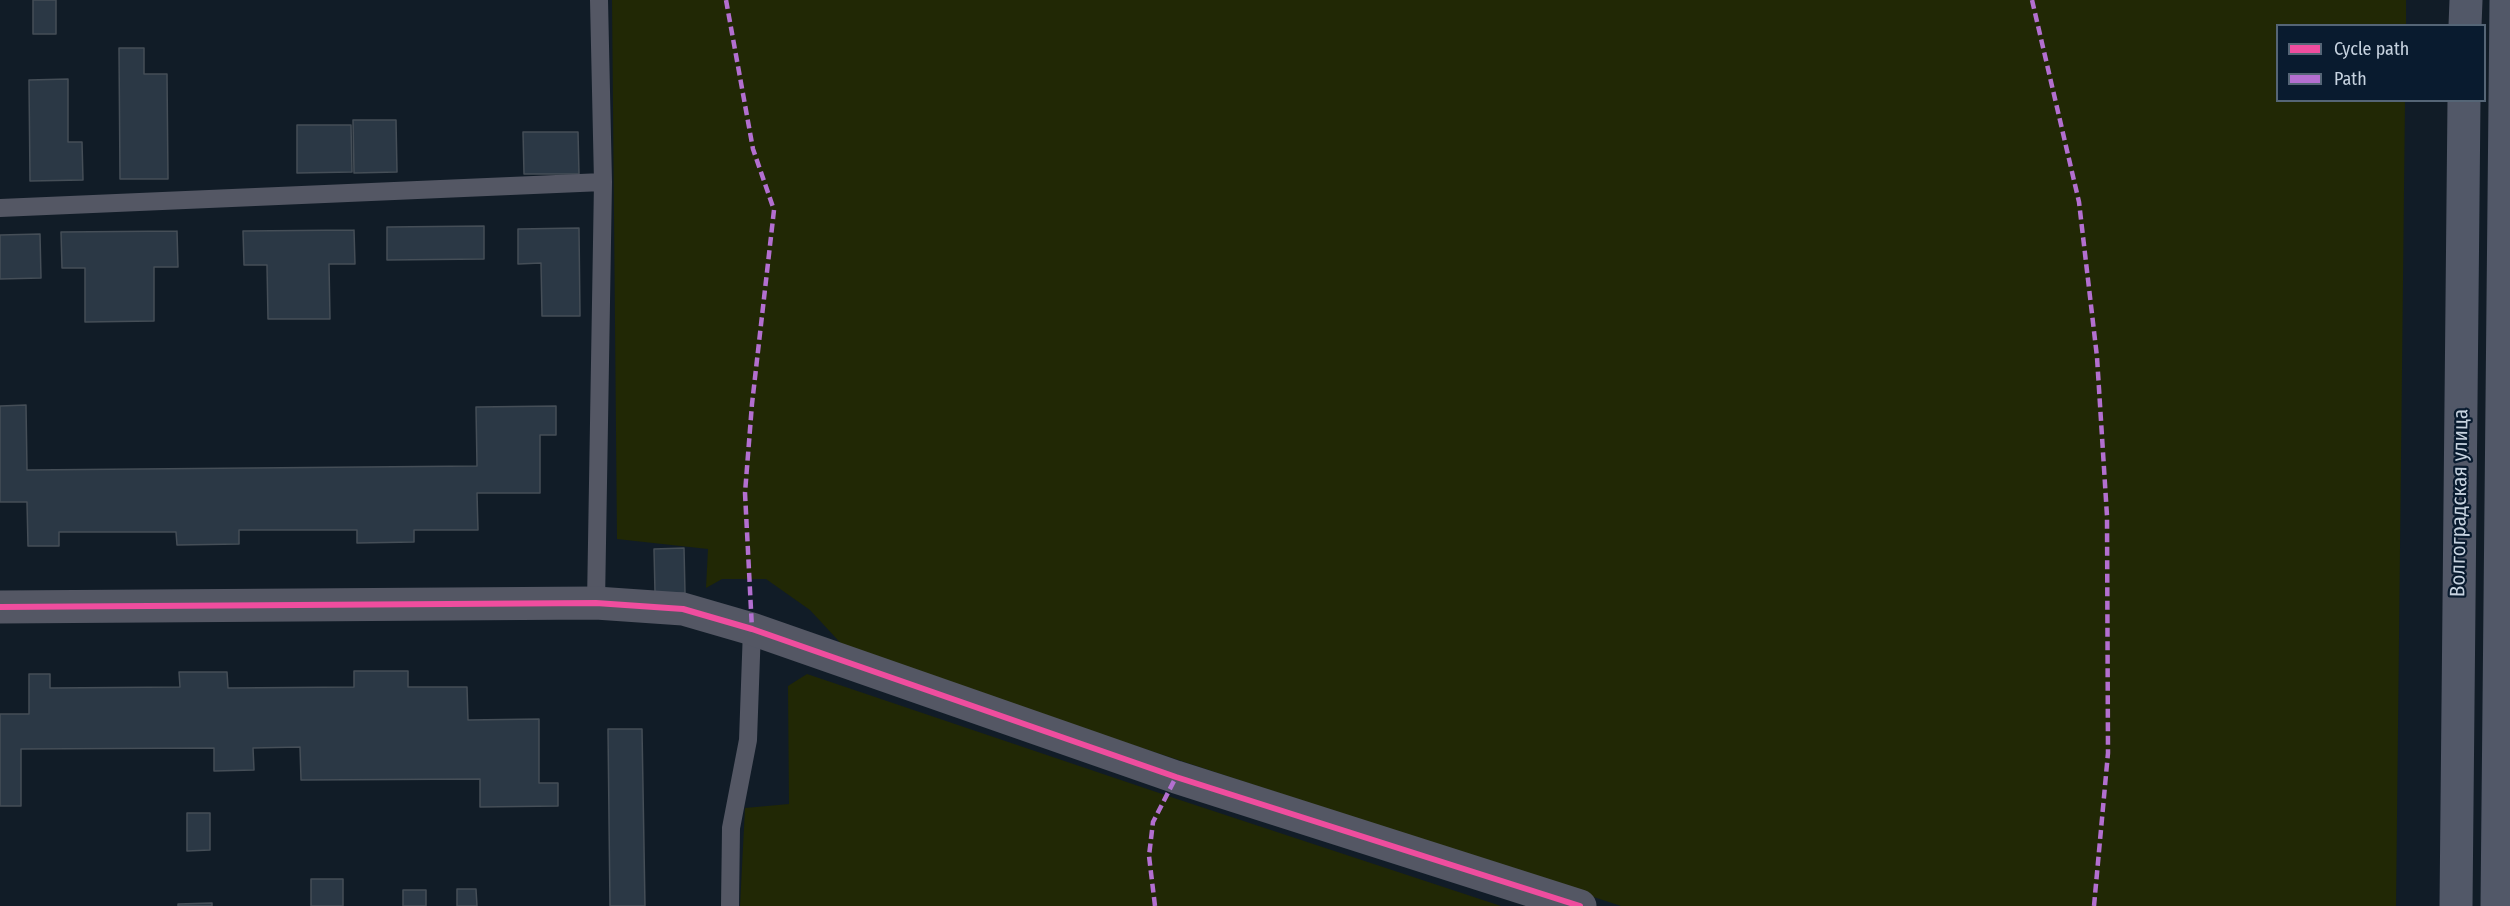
<!DOCTYPE html>
<meta charset="utf-8">
<style>
body{margin:0}
#map{position:relative;width:2510px;height:906px;overflow:hidden;background:#111c27;font-family:"Fira Sans Condensed",sans-serif}
canvas{display:block}
.legend{position:absolute;left:2276px;top:24px;width:210px;height:78px;box-sizing:border-box;background:#091b2f;border:2px solid #556576;margin:0;padding:8px 10px;list-style:none;font-size:18px;color:#c7d3e0}
.legend li{display:flex;align-items:center;gap:12px;height:30px}
.legend b{width:30px;border:2px solid #556576}
</style>
<div id="map">
<canvas width="2510" height="906"></canvas>
<ul class="legend">
<li><b style="height:8px;background:#ef4d9e"></b>Cycle path</li>
<li><b style="height:8px;background:#b36fd0"></b>Path</li>
</ul>
</div>
<script>
const ctx = document.querySelector('canvas').getContext('2d');
ctx.lineJoin = 'round';
function fillPath(path, color) {
  ctx.fillStyle = color;
  ctx.fill(path, 'evenodd');
}
function shape(rows) {
  const path = new Path2D();
  for (const r of rows) {
    path.moveTo(r[0], r[1]);
    for (let i = 2; i < r.length; i += 2) path.lineTo(r[i], r[i + 1]);
  }
  return path;
}
function stroke(path, color, width, dash) {
  ctx.strokeStyle = color;
  ctx.lineWidth = width;
  ctx.lineCap = dash ? 'butt' : 'round';
  ctx.setLineDash(dash || []);
  ctx.stroke(path);
}
function label(font, color, halo, rows, align = 'center') {
  ctx.font = font + ' "Fira Sans Condensed",sans-serif';
  ctx.lineWidth = 4.5;
  ctx.setLineDash([]);
  ctx.textBaseline = 'middle';
  ctx.strokeStyle = halo;
  ctx.fillStyle = color;
  for (const [text, x, y, turn = 0] of rows) {
    ctx.save();
    ctx.translate(x, y);
    ctx.rotate((+turn || 0) * Math.PI / 180);
    ctx.textAlign = isNaN(turn) ? turn : align;
    if (halo) ctx.strokeText(text, 0, 0);
    ctx.fillText(text, 0, 0);
    ctx.restore();
  }
}
fillPath(shape([
 [612,0,2406,0,2406,25,2278,26,2278,100,2405,101,2396,906,1621,906,848,651,810,610,766,579,722,579,706,588,708,549,617,539],
 [807,674,1177,799,1501,906,740,906,745,808,789,804,788,686]
]), '#212805');
const building = shape([
 [33,0,56,0,56,34,33,34,33,0],
 [119,48,144,48,144,74,167,74,168,179,120,179,119,48],
 [68,79,68,142,82,142,83,180,30,181,29,80,68,79],
 [353,120,396,120,397,172,354,173,353,120],
 [297,125,351,125,352,172,297,173,297,125],
 [523,132,578,132,579,174,524,174,523,132],
 [484,226,484,259,387,260,387,227,484,226],
 [579,228,580,316,542,316,541,263,518,264,518,229,579,228],
 [354,230,355,264,329,264,330,319,268,319,267,265,244,265,243,231,354,230],
 [177,231,178,267,154,267,154,321,85,322,85,268,62,268,61,232,177,231],
 [40,234,41,278,0,279,0,235,40,234],
 [26,405,27,470,477,466,476,407,556,406,556,435,540,435,540,493,477,493,478,530,414,530,414,542,357,543,357,530,239,530,239,544,177,545,176,532,59,532,59,546,28,546,27,502,0,502,0,406,26,405],
 [684,548,685,593,655,593,654,549,684,548],
 [354,671,408,671,408,687,467,687,468,720,539,719,539,783,558,783,558,806,480,807,480,779,301,780,300,747,253,748,254,770,214,771,214,748,21,749,21,806,0,806,0,714,29,714,29,674,50,674,50,688,180,687,179,672,227,672,228,688,354,687,354,671],
 [608,729,642,729,645,906,610,906,608,729],
 [187,813,210,813,210,850,187,851,187,813],
 [311,879,343,879,343,906,311,906,311,879],
 [457,889,476,889,477,906,457,906,457,889],
 [403,890,426,890,426,906,403,906,403,890],
 [212,903,212,906,178,906,178,904,212,903]
]);
fillPath(building, '#2b3845');
stroke(building, '#454e57', 1.5);
stroke(shape([
 [0,208,603,182],
 [596,603,603,182,599,0],
 [730,906,731,828,748,740,752,629]
]), '#545764', 18);
stroke(shape([
 [0,607,596,603,683,609,752,629,1176,777,1580,906]
]), '#545764', 33);
stroke(shape([
 [2465,26,2466,0],
 [2456,906,2464,100],
 [2497,906,2506,0]
]), '#525868', 33);
stroke(shape([
 [726,0,753,149,774,210,752,404,745,493,752,629],
 [2032,0,2079,202,2097,357,2107,516,2108,753,2094,906],
 [1155,906,1149,856,1153,822,1176,777]
]), '#b36fd0', 4.5, [9, 4.5]);
stroke(shape([
 [0,607,596,603,683,609,752,629,1176,777,1580,906]
]), '#ef4d9e', 6);
label('21px', '#c7d3e0', '#091b2f', [
 ["Волгоградская улица",2460,503,-89]
]);
</script>
